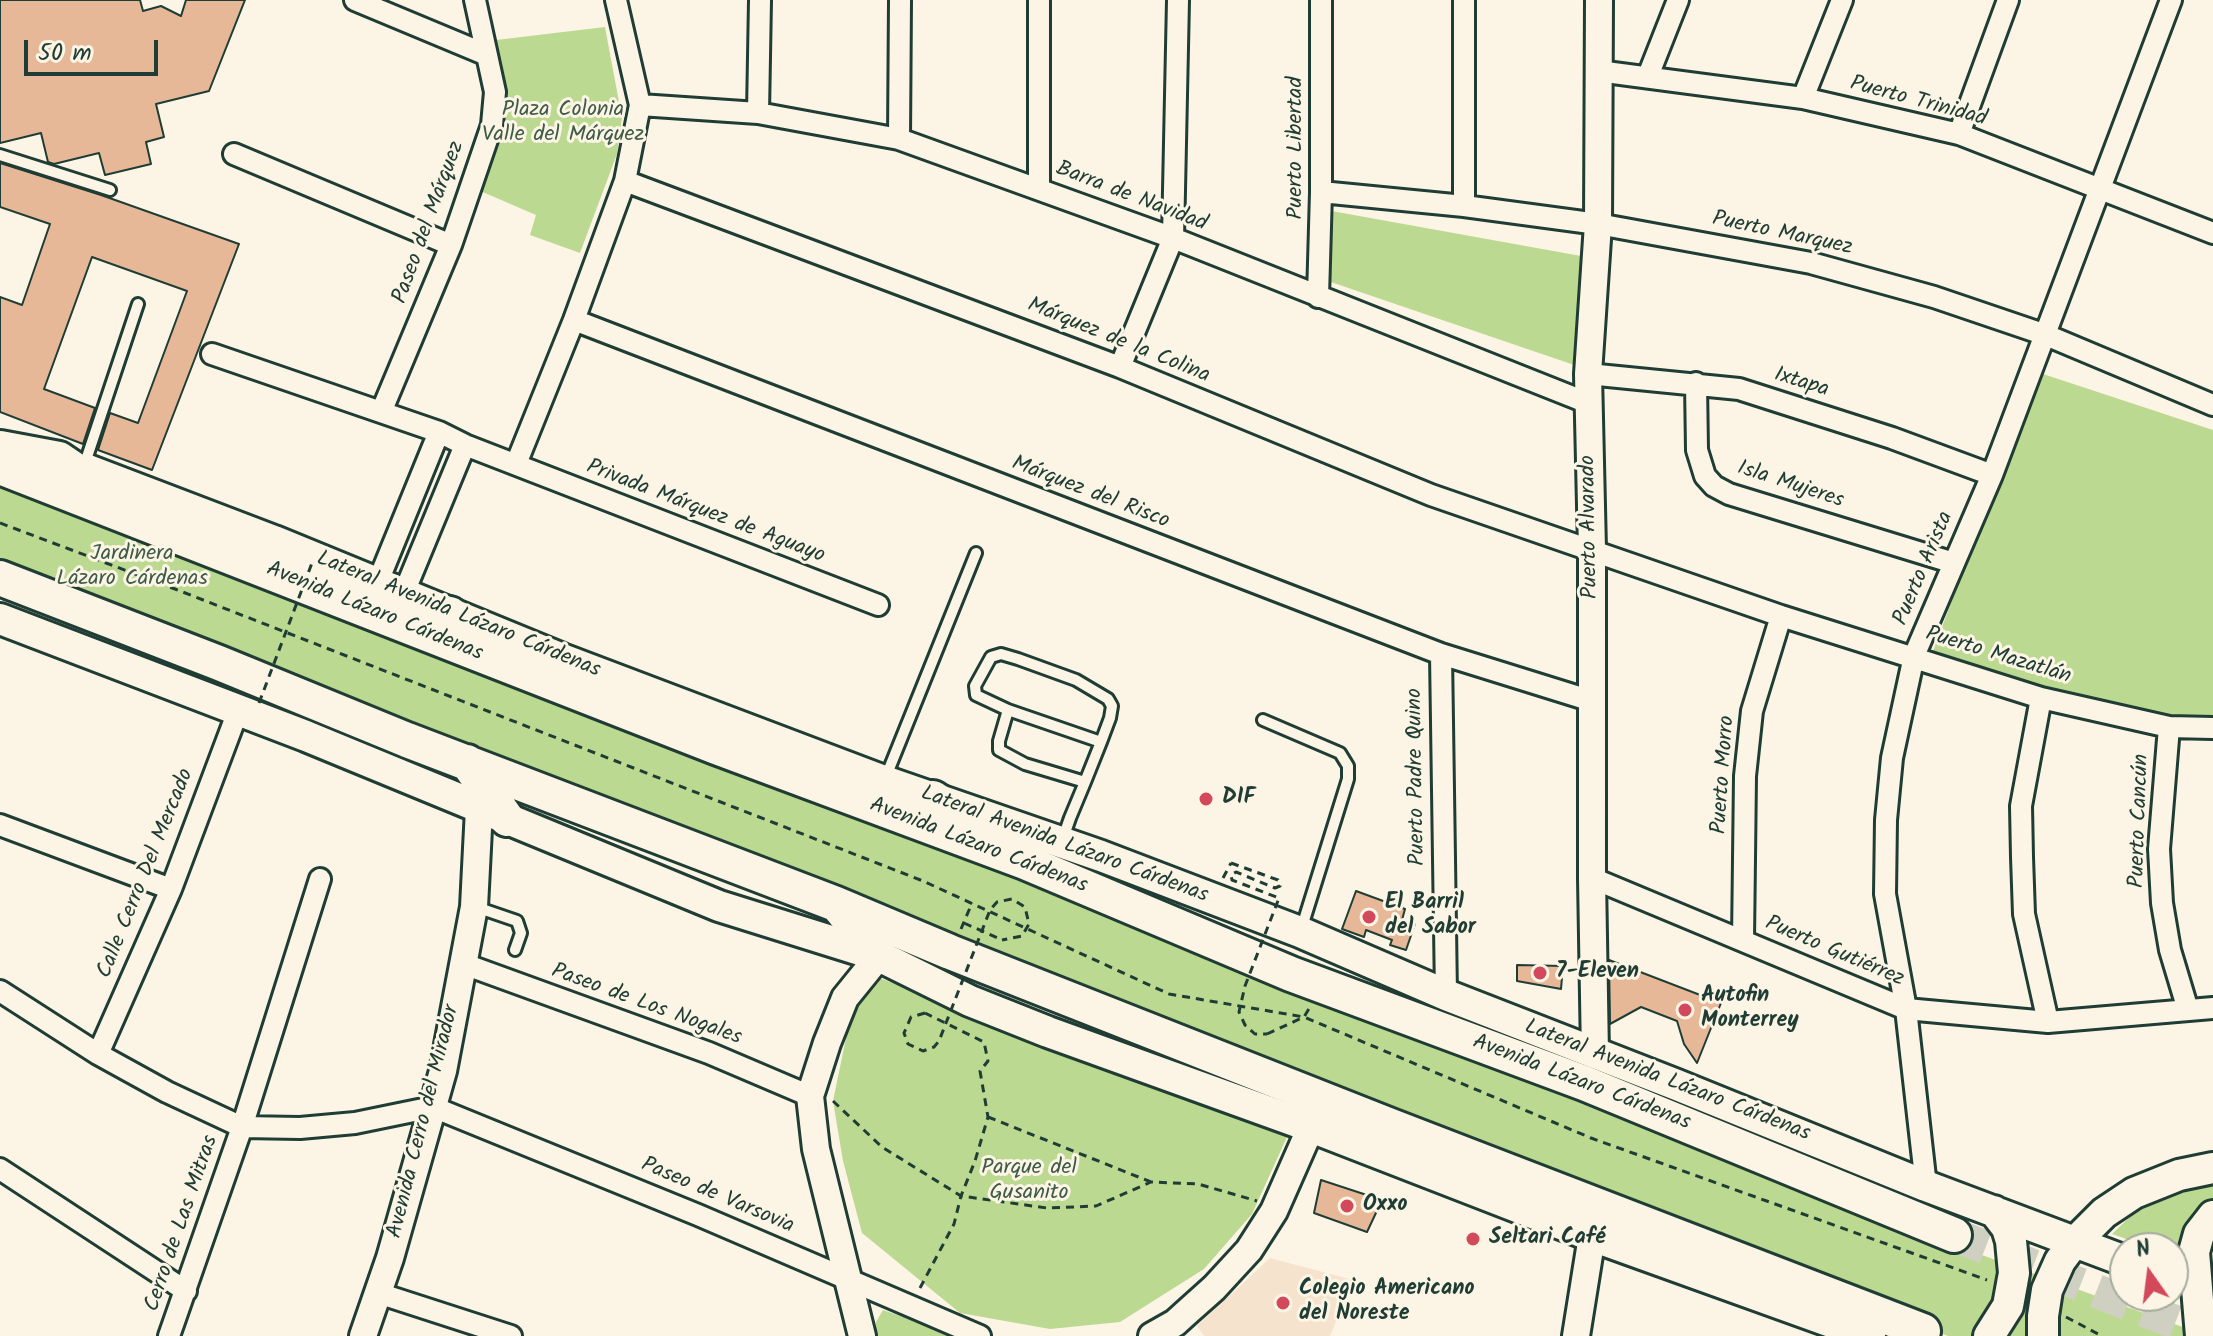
<!DOCTYPE html>
<meta charset="utf-8">
<style>
body{margin:0}
#map{position:relative;width:2213px;height:1336px;overflow:hidden;background:#fcf5e5;font-family:Kalam,sans-serif}
canvas{display:block}
.north{position:absolute;left:2109px;top:1232px;width:80px;height:80px;box-sizing:border-box;background:#fcf5e5;border:2px solid #a4ab9e;border-radius:50%;rotate:346deg;font-size:22px;font-weight:700;line-height:32px;text-align:center;color:#1f3d34}
.north::after{content:'';display:block;margin:auto;width:28px;height:36px;background:#d1495b;clip-path:polygon(50% 0,100% 100%,50% 72%,0 100%)}
.scale{position:absolute;left:24px;top:40px;width:134px;height:36px;box-sizing:border-box;border:4px solid #1f3d34;border-top:0;padding-left:10px;font-size:24px;line-height:28px;white-space:nowrap;color:#1f3d34;-webkit-text-stroke:6px #fcf5e5;paint-order:stroke}
</style>
<div id="map">
<canvas width="2213" height="1336"></canvas>
<div class="north">N</div>
<div class="scale">50 m</div>
</div>
<script>
const ctx = document.querySelector('canvas').getContext('2d');
ctx.lineJoin = 'round';
function fillPath(path, color) {
  ctx.fillStyle = color;
  ctx.fill(path, 'evenodd');
}
function shape(rows) {
  const path = new Path2D();
  for (const r of rows) {
    path.moveTo(r[0], r[1]);
    for (let i = 2; i < r.length; i += 2) path.lineTo(r[i], r[i + 1]);
  }
  return path;
}
function stroke(path, color, width, dash) {
  ctx.strokeStyle = color;
  ctx.lineWidth = width;
  ctx.lineCap = dash ? 'butt' : 'round';
  ctx.setLineDash(dash || []);
  ctx.stroke(path);
}
function label(font, color, halo, rows, align = 'center') {
  ctx.font = font + ' Kalam,sans-serif';
  ctx.lineWidth = 6;
  ctx.setLineDash([]);
  ctx.textBaseline = 'middle';
  ctx.strokeStyle = halo;
  ctx.fillStyle = color;
  for (const [text, x, y, turn = 0] of rows) {
    ctx.save();
    ctx.translate(x, y);
    ctx.rotate((+turn || 0) * Math.PI / 180);
    ctx.textAlign = isNaN(turn) ? turn : align;
    if (halo) ctx.strokeText(text, 0, 0);
    ctx.fillText(text, 0, 0);
    ctx.restore();
  }
}
fillPath(shape([
 [1270,1258,1353,1280,1330,1336,1204,1336,1197,1326]
]), '#f6e3ce');
fillPath(shape([
 [605,27,622,118,617,154,580,253,530,235,536,215,478,190,505,130,507,101,496,40],
 [1326,210,1581,256,1583,368,1322,279],
 [2043,374,2213,430,2213,722,2192,723,2060,692,1932,654,1995,484],
 [0,467,1434,1035,1750,1172,2208,1336,1948,1336,1725,1252,0,570],
 [868,974,1292,1126,1252,1214,1204,1269,1120,1322,1050,1329,960,1313,862,1233,843,1161,833,1101,854,999],
 [2213,1184,2213,1203,2188,1232,2176,1256,2173,1255,2173,1248,2153,1248,2112,1234,2137,1210,2160,1197,2185,1188],
 [883,1310,906,1318,949,1336,875,1336,876,1322]
]), '#bcd991');
const building = shape([
 [0,0,140,0,143,11,161,6,181,16,186,0,245,0,209,91,156,104,164,137,146,142,151,164,105,175,99,153,54,164,48,162,41,133,0,143,0,0],
 [0,163,101,195,239,244,152,470,98,450,110,413,138,423,187,291,92,257,44,389,95,408,83,444,0,412,0,297,22,305,50,224,0,207,0,163],
 [1356,891,1405,909,1402,920,1415,924,1406,950,1390,945,1392,940,1366,930,1364,937,1342,929,1356,891],
 [1609,960,1721,1003,1697,1063,1684,1044,1677,1021,1641,1007,1610,1024,1609,960],
 [1517,965,1563,966,1561,989,1517,981,1517,965],
 [1321,1180,1382,1200,1367,1232,1314,1213,1321,1180]
]);
fillPath(building, '#e7b898');
stroke(building, '#1f3d34', 2);
stroke(shape([
 [1954,1235,2211,1336]
]), '#d0d0c2', 34, [34, 17]);
const service = shape([
 [0,155,110,190],
 [84,466,138,304],
 [1008,710,999,741,999,750,1025,764,1085,782],
 [1263,720,1340,753,1348,766,1348,779,1301,930],
 [885,779,976,553],
 [1062,841,1070,818,1085,782,1101,742,1110,718,1112,706,1108,699,1076,680,1018,659,1001,654,991,657,975,686,976,695,1008,710,1101,742],
 [476,907,517,921,521,933,515,950]
]);
const minor = shape([
 [355,0,487,55],
 [1039,0,1039,189],
 [1598,71,1803,98,1959,134,2213,233],
 [1648,76,1678,0],
 [1803,98,1842,0],
 [640,105,758,113,899,139,1173,238,1588,403],
 [758,113,760,0],
 [1959,134,2008,0],
 [899,139,900,0],
 [234,154,451,245],
 [625,181,1120,367,1431,495,1781,616,2041,698,2169,727,2213,728],
 [1321,192,1464,206,1598,224,1811,263,1934,297,2046,335,2213,405],
 [1464,206,1464,0],
 [1318,297,1321,192,1321,0],
 [574,320,1441,654,1592,701],
 [212,354,439,432,465,445,878,605],
 [1120,367,1173,238,1178,0],
 [1588,374,1739,389,1892,438,1992,475],
 [1696,383,1697,450,1705,476,1714,486,1729,494,1954,563],
 [382,410,451,245,492,125,495,92,475,0],
 [516,464,574,320,625,181,640,105,616,0],
 [377,584,439,432],
 [403,595,465,445],
 [1441,654,1446,995],
 [2041,698,2021,806,2022,857,2024,914,2048,1022],
 [2169,727,2159,849,2162,903,2170,950,2188,1010],
 [0,825,171,889],
 [1592,878,1906,1009,2048,1022,2213,1008],
 [1743,941,1745,776,1752,711,1781,616],
 [464,964,709,1053,810,1096],
 [0,991,98,1054,167,1092,242,1127,300,1128,355,1123,433,1107,698,1215,980,1336],
 [98,1054,171,889,238,711],
 [0,1169,186,1291],
 [1926,1186,1906,1009,1885,894,1886,820,1892,758,1914,656,1992,475,2171,0],
 [378,1293,511,1336],
 [169,1336,242,1127,320,879]
]);
const tertiary = shape([
 [1595,1055,1592,878,1592,550,1588,374,1598,224,1599,0],
 [363,1336,390,1258,443,1071,474,907,479,809],
 [862,1336,816,1149,810,1096,827,1043,845,998,879,956],
 [1152,1336,1175,1323,1186,1313,1214,1288,1249,1250,1274,1211,1311,1127],
 [1576,1336,1592,1236]
]);
const secondary = shape([
 [88,470,274,541,562,659,884,781,1101,856,1300,932,1446,995,1677,1085,1926,1186,2125,1261],
 [0,619,306,736,719,906,879,956,970,1001,1048,1032,1311,1127,1592,1236,1870,1336],
 [1989,1336,2008,1306,2014,1273,2011,1241,2007,1228,1994,1211],
 [2043,1336,2043,1316,2047,1290,2060,1261,2072,1245,2104,1213,2134,1193,2179,1175,2213,1168],
 [2201,1336,2194,1252,2199,1234,2213,1216]
]);
const trunk = shape([
 [0,448,59,459,115,497],
 [0,467,716,747,1025,862,1291,974,1584,1083,1954,1235],
 [0,578,219,663,407,740,836,904,950,952,1391,1126,1923,1331],
 [391,606,450,614],
 [467,762,507,819],
 [933,798,985,834],
 [839,907,879,956]
]);
stroke(service, '#1f3d34', 16);
stroke(minor, '#1f3d34', 26);
stroke(tertiary, '#1f3d34', 32);
stroke(secondary, '#1f3d34', 36);
stroke(trunk, '#1f3d34', 40);
stroke(shape([
 [0,523,175,589,923,881,1169,994,1304,1017,1591,1138,1987,1280],
 [1223,878,1231,863],
 [964,923,1002,940],
 [961,929,972,903],
 [1267,1034,1304,1017,1310,1007],
 [833,1101,882,1147,961,1196,1047,1208,1096,1206,1151,1182,1198,1184,1257,1201],
 [988,1117,1151,1182],
 [920,1288,954,1224,961,1196,975,1161,988,1117,980,1071,988,1061,984,1042,925,1013],
 [2066,1317,2102,1336]
]), '#1f3d34', 3, [8, 6]);
stroke(service, '#fcf5e5', 10);
stroke(minor, '#fcf5e5', 20);
stroke(tertiary, '#fcf5e5', 26);
stroke(secondary, '#fcf5e5', 30);
stroke(trunk, '#fcf5e5', 34);
stroke(shape([
 [259,703,312,563],
 [1231,863,1278,880,1280,886,1275,888,1236,872,1231,875,1232,880,1279,898,1245,986,1239,1012,1245,1025,1255,1034,1267,1034],
 [925,1013,911,1017,904,1033,908,1044,923,1051,934,1047,939,1041,990,910,997,902,1012,899,1025,907,1029,924,1022,936,1002,940]
]), '#1f3d34', 3, [8, 6]);
for (const [x, y, r, color] of [
 [1206,799,8,"#d1495b"],
 [1369,917,8,"#d1495b"],
 [1540,973,8,"#d1495b"],
 [1685,1010,8,"#d1495b"],
 [1347,1206,8,"#d1495b"],
 [1473,1239,8,"#d1495b"],
 [1283,1303,8,"#d1495b"]
]) {
  const dot = new Path2D();
  dot.arc(x, y, r, 0, 2 * Math.PI);
  ctx.fillStyle = color;
  ctx.fill(dot);
  stroke(dot, '#fcf5e5', 3);
}
label('22px', '#1f3d34', '#fcf5e5', [
 ["Puerto Trinidad",1918,103,15],
 ["Puerto Libertad",1297,148,-90],
 ["Barra de Navidad",1131,198,21],
 ["Paseo del Márquez",430,223,-70],
 ["Puerto Marquez",1782,235,12],
 ["Márquez de la Colina",1118,342,22],
 ["Ixtapa",1801,384,17],
 ["Isla Mujeres",1790,486,18],
 ["Márquez del Risco",1090,494,21],
 ["Privada Márquez de Aguayo",705,513,21],
 ["Puerto Alvarado",1591,527,-91],
 ["Puerto Arista",1925,569,-67],
 ["Avenida Lázaro Cárdenas",374,613,22],
 ["Lateral Avenida Lázaro Cárdenas",458,616,22],
 ["Puerto Mazatlán",1998,657,17],
 ["Puerto Morro",1725,775,-86],
 ["Puerto Padre Quino",1418,777,-91],
 ["Puerto Cancún",2141,821,-88],
 ["Lateral Avenida Lázaro Cárdenas",1064,846,20],
 ["Avenida Lázaro Cárdenas",978,847,21],
 ["Calle Cerro Del Mercado",147,874,-68],
 ["Puerto Gutiérrez",1834,953,23],
 ["Paseo de Los Nogales",646,1006,20],
 ["Lateral Avenida Lázaro Cárdenas",1667,1082,21],
 ["Avenida Lázaro Cárdenas",1581,1084,21],
 ["Avenida Cerro del Mirador",425,1122,-76],
 ["Paseo de Varsovia",717,1197,23],
 ["Cerro de Las Mitras",183,1224,-71]
]);
label('22px', '#3e5c47', '#fcf5e5', [
 ["Plaza Colonia",563,111],
 ["Valle del Márquez",563,136],
 ["Jardinera",132,555],
 ["Lázaro Cárdenas",132,580],
 ["Parque del",1029,1169],
 ["Gusanito",1029,1194]
]);
label('bold 22px', '#1f3d34', '#fcf5e5', [
 ["DIF",1222,799],
 ["El Barril",1385,904],
 ["del Sabor",1385,929],
 ["7-Eleven",1556,973],
 ["Autofin",1701,997],
 ["Monterrey",1701,1022],
 ["Oxxo",1363,1206],
 ["Seltari Café",1489,1239],
 ["Colegio Americano",1299,1290],
 ["del Noreste",1299,1315]
], 'left');
</script>
